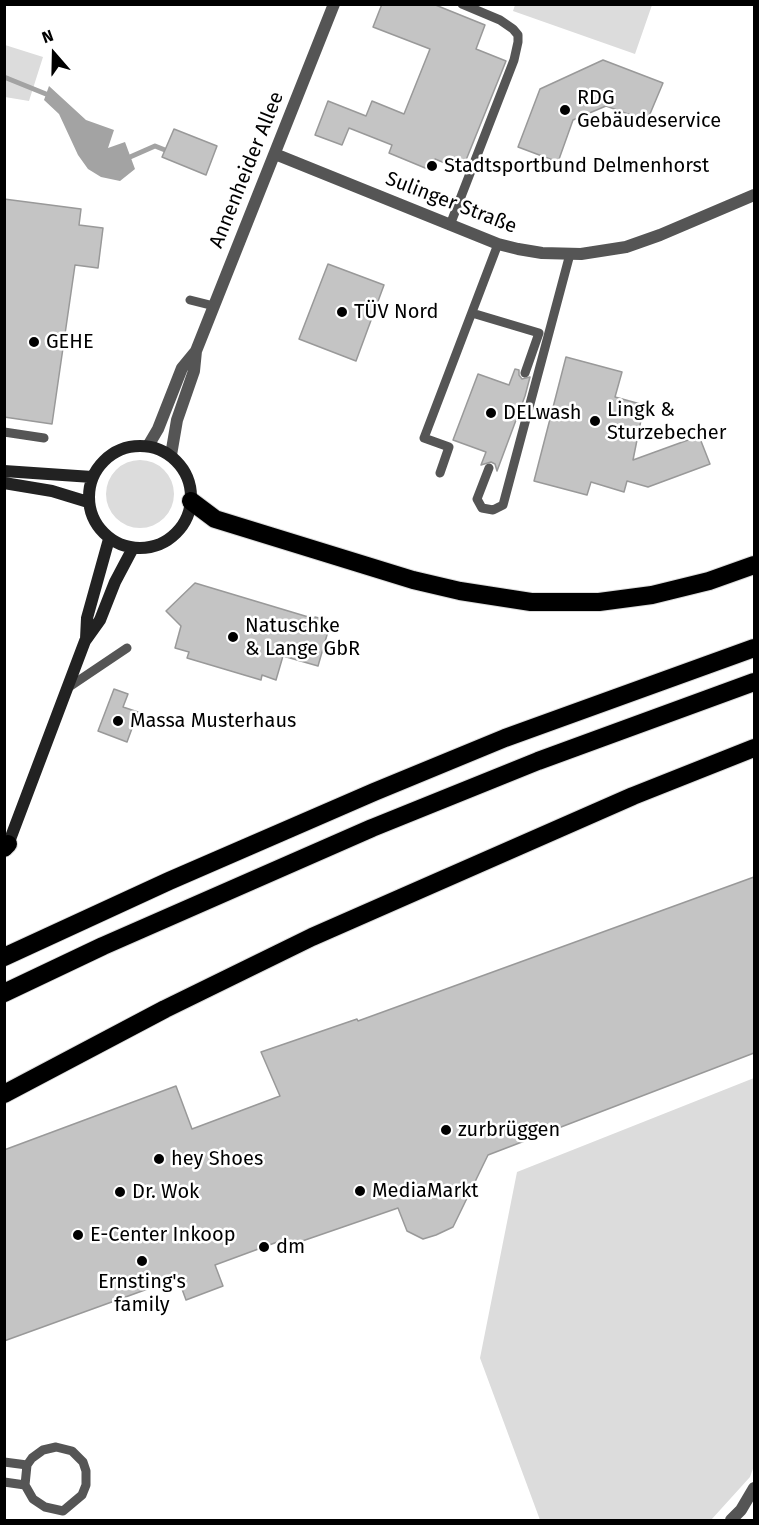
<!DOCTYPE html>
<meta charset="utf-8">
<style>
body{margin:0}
#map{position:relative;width:759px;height:1525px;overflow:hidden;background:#fff;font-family:"Fira Sans",sans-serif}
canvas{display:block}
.frame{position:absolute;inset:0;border:6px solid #000;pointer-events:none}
.north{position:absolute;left:24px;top:24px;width:60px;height:60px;-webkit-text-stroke:4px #fff;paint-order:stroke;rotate:340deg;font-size:16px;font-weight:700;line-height:24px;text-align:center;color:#000}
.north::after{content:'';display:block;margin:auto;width:21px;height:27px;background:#000;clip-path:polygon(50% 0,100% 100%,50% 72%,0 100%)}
</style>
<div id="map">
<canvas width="759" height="1525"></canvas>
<div class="frame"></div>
<div class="north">N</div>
</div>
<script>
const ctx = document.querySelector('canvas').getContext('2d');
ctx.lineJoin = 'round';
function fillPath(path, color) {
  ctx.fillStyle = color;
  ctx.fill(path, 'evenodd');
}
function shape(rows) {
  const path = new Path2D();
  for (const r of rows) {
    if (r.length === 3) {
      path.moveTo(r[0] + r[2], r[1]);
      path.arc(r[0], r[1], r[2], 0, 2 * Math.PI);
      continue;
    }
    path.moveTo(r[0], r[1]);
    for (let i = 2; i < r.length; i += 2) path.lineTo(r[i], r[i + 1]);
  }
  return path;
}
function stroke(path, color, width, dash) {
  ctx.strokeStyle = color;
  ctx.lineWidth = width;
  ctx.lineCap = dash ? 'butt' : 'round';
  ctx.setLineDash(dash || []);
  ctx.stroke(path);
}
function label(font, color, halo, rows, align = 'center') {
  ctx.font = font + ' "Fira Sans",sans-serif';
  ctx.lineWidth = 5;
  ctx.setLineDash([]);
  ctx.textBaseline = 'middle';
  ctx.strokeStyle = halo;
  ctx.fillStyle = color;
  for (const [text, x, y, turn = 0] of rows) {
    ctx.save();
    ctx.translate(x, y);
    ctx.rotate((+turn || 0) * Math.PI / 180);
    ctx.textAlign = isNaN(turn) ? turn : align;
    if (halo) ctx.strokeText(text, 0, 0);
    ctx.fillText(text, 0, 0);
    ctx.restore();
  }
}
fillPath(shape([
 [515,5,516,4,652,5,635,54,513,11],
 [5,45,43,57,29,101,5,97],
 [140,494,34],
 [754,1078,754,1466,750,1477,711,1520,540,1520,480,1358,517,1172]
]), '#dcdcdc');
fillPath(shape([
 [49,86,86,120,114,130,108,148,125,142,135,169,120,181,101,177,88,169,78,155,59,114,44,100]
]), '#a3a3a3');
stroke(shape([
 [4,77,46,94],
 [130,157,155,146,165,150]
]), '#a3a3a3', 5);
const building = shape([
 [382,4,433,4,485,25,476,49,506,61,462,170,435,159,430,170,389,153,392,145,349,128,342,145,315,135,328,101,366,116,372,101,404,114,430,49,373,27,382,4],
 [603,60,663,83,647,121,606,106,573,120,558,162,518,147,540,89,603,60],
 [174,129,217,146,206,175,162,157,174,129],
 [4,199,81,209,79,225,103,228,98,268,75,265,52,424,4,417,4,199],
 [328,264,384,285,356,361,299,339,328,264],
 [566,357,622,372,615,397,644,405,633,460,699,436,710,464,648,487,627,481,624,492,591,482,587,495,534,481,566,357],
 [515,369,519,370,519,375,522,379,530,377,525,396,497,471,495,464,491,462,481,465,486,452,453,440,478,374,509,385,515,369],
 [195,583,315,619,315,617,331,621,318,666,283,656,276,680,262,675,261,680,187,658,189,652,175,648,181,626,166,611,195,583],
 [114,689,128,694,123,707,138,712,127,742,98,731,114,689],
 [754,877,754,1053,488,1155,453,1227,436,1235,423,1239,407,1231,398,1208,282,1248,280,1241,215,1265,223,1286,186,1300,178,1278,4,1341,4,1150,176,1086,192,1129,280,1096,261,1052,357,1019,358,1021,754,877]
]);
fillPath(building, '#c4c4c4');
stroke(building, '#999', 1.5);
const motorway = shape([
 [191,501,215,519,413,580,460,591,531,602,599,602,652,595,709,581,754,565],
 [4,848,8,844],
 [4,957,169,881,374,792,505,738,754,648],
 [4,993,103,946,372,828,538,761,754,682],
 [4,1094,165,1009,312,937,633,796,754,748]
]);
stroke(motorway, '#dbdbdb', 20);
stroke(shape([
 [450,225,514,60,518,42,518,35,513,29,500,20,462,4],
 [190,300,214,306],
 [472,313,539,333,525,373],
 [4,432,44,438],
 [489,468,477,499,482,508,493,510,503,505,570,254],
 [440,473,449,447,424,438,498,244],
 [69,687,127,648],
 [56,1447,72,1451,83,1462,86,1471,86,1485,82,1495,63,1511,45,1507,33,1499,25,1485,27,1465,32,1458,43,1450,56,1447],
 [4,1462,27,1465],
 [4,1482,25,1485]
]), '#555', 9);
stroke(shape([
 [275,154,498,244,518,249,542,253,581,254,626,247,660,235,754,195],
 [148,446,158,429,182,368,196,351,334,4],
 [171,455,177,420,194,371,196,351],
 [731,1520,741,1510,754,1488]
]), '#555', 12);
stroke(shape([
 [140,497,51],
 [4,471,92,477],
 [4,483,52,491,88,502],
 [86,639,87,618,109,539],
 [6,850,85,641,100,620,115,582,133,548]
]), '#222', 12);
stroke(motorway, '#000', 18);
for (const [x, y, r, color] of [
 [565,110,6,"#000"],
 [432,166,6,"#000"],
 [342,312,6,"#000"],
 [34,342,6,"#000"],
 [491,413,6,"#000"],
 [595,421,6,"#000"],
 [233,637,6,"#000"],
 [118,721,6,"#000"],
 [446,1130,6,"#000"],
 [159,1159,6,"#000"],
 [360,1191,6,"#000"],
 [120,1192,6,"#000"],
 [78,1235,6,"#000"],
 [264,1247,6,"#000"],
 [142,1261,6,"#000"]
]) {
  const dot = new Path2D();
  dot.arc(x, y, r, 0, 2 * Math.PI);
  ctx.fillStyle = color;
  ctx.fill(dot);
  stroke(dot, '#fff', 2);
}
label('20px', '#000', '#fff', [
 ["RDG",577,98],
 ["Gebäudeservice",577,121],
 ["Stadtsportbund Delmenhorst",444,166],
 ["TÜV Nord",354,312],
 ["GEHE",46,342],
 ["Lingk &",607,410],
 ["Sturzebecher",607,433],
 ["DELwash",503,413],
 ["Natuschke",245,626],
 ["& Lange GbR",245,649],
 ["Massa Musterhaus",130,721],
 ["zurbrüggen",458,1130],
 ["hey Shoes",171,1159],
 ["MediaMarkt",372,1191],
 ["Dr. Wok",132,1192],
 ["E-Center Inkoop",90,1235],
 ["dm",276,1247],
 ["Ernsting's",142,1282,"center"],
 ["family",142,1305,"center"]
], 'left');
label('20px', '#000', '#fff', [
 ["Annenheider Allee",247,170,-68],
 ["Sulinger Straße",451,203,21]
]);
</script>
